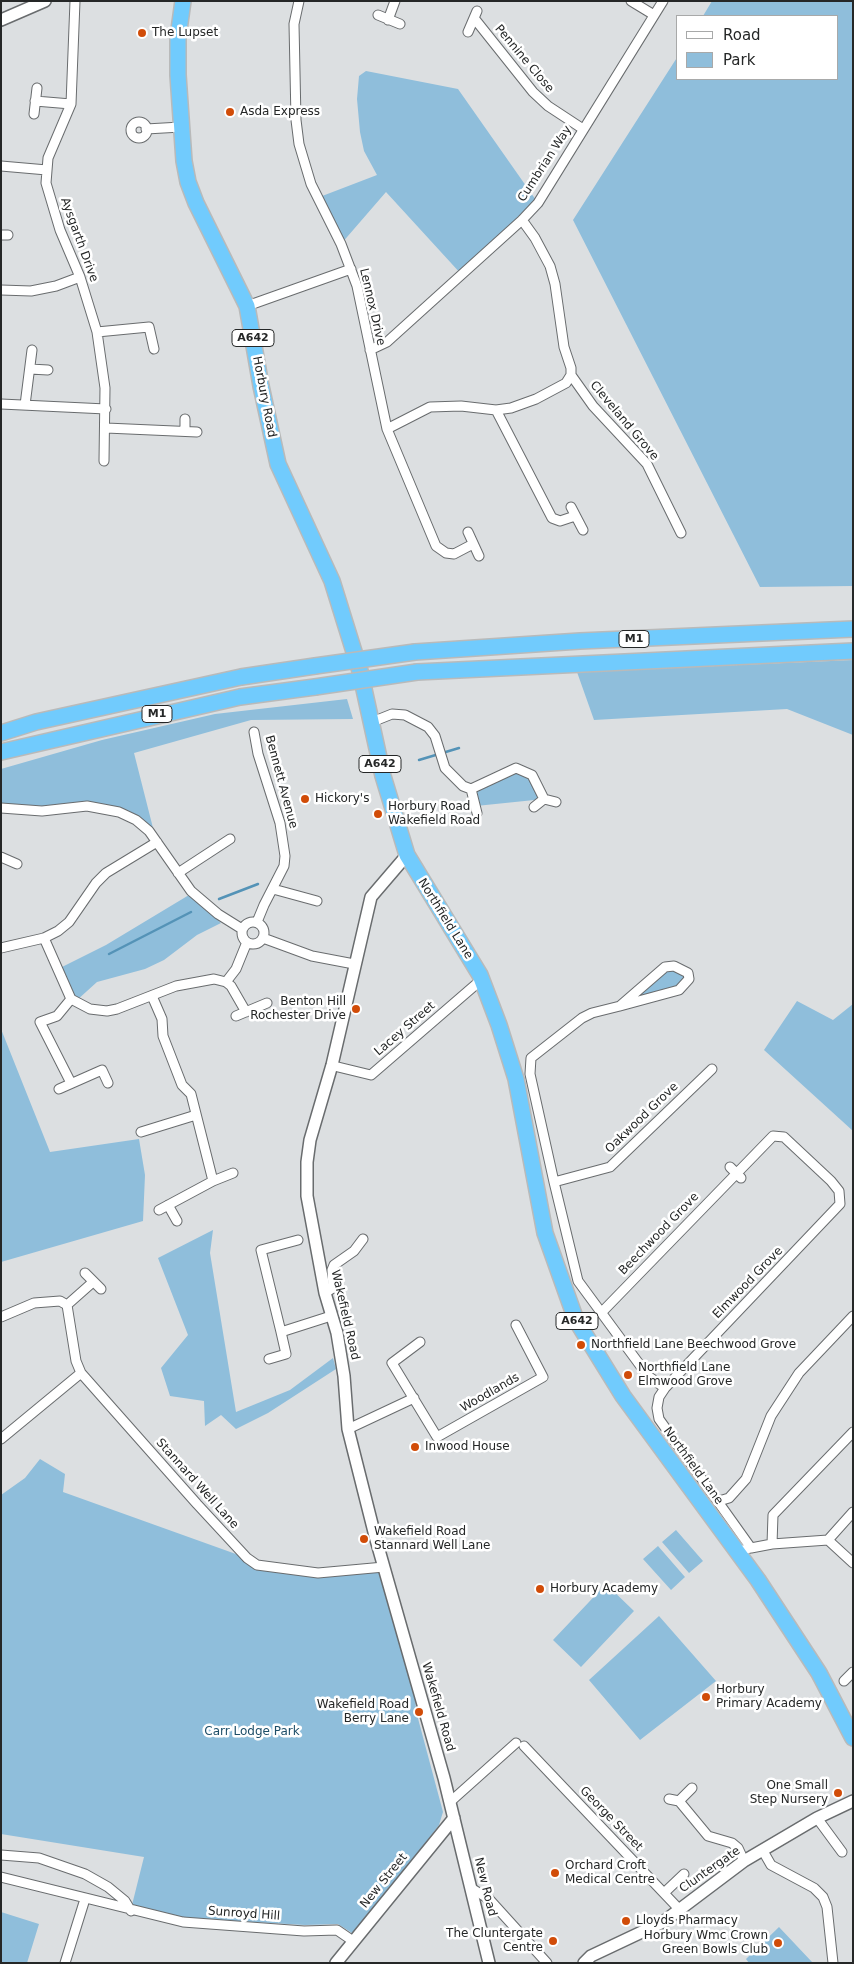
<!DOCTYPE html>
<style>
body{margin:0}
#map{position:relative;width:854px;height:1964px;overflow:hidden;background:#dcdfe1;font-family:"DejaVu Sans",sans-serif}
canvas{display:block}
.frame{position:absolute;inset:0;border:2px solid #252727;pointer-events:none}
.legend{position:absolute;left:676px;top:15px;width:162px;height:65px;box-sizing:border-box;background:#fff;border:1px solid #a8a9a9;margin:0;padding:6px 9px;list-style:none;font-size:15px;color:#252727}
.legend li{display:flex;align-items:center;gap:10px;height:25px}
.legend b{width:25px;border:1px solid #a8a9a9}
</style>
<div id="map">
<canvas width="854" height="1964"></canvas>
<div class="frame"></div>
<ul class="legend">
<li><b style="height:6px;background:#fff"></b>Road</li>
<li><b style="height:14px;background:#8fbedb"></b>Park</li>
</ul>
</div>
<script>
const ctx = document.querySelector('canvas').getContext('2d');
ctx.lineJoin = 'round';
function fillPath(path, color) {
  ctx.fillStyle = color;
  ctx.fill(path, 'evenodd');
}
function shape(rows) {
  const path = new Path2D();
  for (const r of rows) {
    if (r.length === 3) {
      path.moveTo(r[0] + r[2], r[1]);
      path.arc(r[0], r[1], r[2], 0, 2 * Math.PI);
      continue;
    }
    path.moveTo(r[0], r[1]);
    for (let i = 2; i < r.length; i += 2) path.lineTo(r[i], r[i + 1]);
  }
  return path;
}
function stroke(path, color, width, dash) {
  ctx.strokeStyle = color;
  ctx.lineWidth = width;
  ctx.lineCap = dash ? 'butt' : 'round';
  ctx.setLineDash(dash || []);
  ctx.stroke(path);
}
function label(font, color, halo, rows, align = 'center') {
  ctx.font = font + ' "DejaVu Sans",sans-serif';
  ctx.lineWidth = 5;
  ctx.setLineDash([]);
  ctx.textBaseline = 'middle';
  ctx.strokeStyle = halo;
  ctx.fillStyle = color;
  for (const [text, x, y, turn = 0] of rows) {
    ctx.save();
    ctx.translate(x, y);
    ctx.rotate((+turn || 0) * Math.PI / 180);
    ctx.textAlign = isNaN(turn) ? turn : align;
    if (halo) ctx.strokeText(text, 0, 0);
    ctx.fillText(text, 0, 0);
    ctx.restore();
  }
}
fillPath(shape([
 [712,1,853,1,853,586,760,587,573,220,678,56,678,79,838,79,838,16,703,16],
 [366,71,458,89,538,203,462,275,386,192,341,244,317,198,377,175,364,151,360,132,357,99,359,76],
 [853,660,853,735,787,709,594,720,577,672],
 [347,699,353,719,251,720,134,753,153,828,129,813,88,801,43,806,1,804,1,769,102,740,215,714],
 [524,770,544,799,476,806,471,789],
 [189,895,221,923,197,935,164,960,145,969,97,982,76,1001,58,969,106,945],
 [665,967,688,973,679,990,628,999],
 [797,1001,833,1020,853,1004,853,1131,764,1050],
 [1,1029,50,1152,139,1139,145,1175,143,1221,1,1262],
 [213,1230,210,1253,236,1412,290,1390,333,1358,336,1369,268,1413,236,1429,221,1415,205,1426,204,1401,170,1396,161,1368,188,1335,158,1258],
 [40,1459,65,1474,63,1492,247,1558,257,1565,318,1573,384,1567,414,1674,416,1711,443,1812,439,1825,355,1935,338,1924,305,1925,184,1918,132,1905,144,1857,1,1834,1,1495,25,1478],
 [676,1530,703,1561,689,1573,662,1542],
 [658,1546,685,1577,671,1590,643,1559],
 [606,1584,634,1611,581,1667,553,1640],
 [659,1616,716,1681,640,1740,589,1680],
 [1,1912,39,1924,27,1963,1,1963],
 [779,1927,812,1962,811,1963,749,1963,746,1959]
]), '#8fbedb');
stroke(shape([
 [419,760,459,748],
 [219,899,258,884],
 [109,954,191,912]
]), '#5493b7', 2.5);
const street = shape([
 [75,1,71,104,48,158,46,183,60,230,80,277,97,332,105,388,104,461],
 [299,1,294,24,296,120,299,144,311,184,341,244,357,286,387,429,436,546,446,553,454,554,473,544],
 [631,1,654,15],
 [378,15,400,24],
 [474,18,533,92,548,106,583,129],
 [388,20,395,1],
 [468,32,477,11],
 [35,101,71,104],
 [34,114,37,88],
 [139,130,8],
 [146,129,181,127],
 [1,166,47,170],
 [522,220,535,238,550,266,555,284,564,347,571,368,571,375,593,406,647,464,681,533],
 [1,235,8,235],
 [1,290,31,291,56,286,80,277],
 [247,306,351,269],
 [97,332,149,327,154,349],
 [370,350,387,342,522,220,538,203,663,1],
 [30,369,48,370],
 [1,404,106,409],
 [25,405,32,350],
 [496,410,552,518,560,521,575,516],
 [185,419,185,431],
 [106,428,197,432],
 [387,429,430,407,461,406,496,410,511,408,536,399,566,383,571,375],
 [571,507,583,530],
 [468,532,479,556],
 [372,722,392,714,405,715,428,727,435,736,445,768,463,786,471,789,516,768,532,775,544,799],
 [254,732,258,754,280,823,285,856,284,866,264,905,257,922],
 [471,789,477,813],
 [534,807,544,799,556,802],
 [1,808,42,811,87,806,119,812,136,820,149,831,191,891,218,914,242,929],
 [1,857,17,864],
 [178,873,230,839],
 [273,889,317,901],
 [253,933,11],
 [44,938,71,999,90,1009,107,1011,117,1009,176,986,214,979,226,982,236,969,247,942],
 [263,938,312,956,354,964],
 [1,948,44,938,58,931,69,922,96,883,106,873,157,842],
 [226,982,231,986,246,1012],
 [152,996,162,1019,163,1036,182,1085,191,1094,213,1181,233,1173],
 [620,1006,679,990,689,979,688,973,674,966,665,967,620,1006,592,1013,582,1018,531,1058,530,1074,554,1182,578,1281,648,1376,665,1388,659,1397,657,1408,659,1419,751,1548,739,1551],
 [236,1016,267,1003],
 [338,1067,371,1075,481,980],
 [71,1083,40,1022,57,1016,71,999],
 [59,1089,102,1070,108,1083],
 [141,1132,196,1115],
 [730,1167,741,1178],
 [554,1182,610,1167,712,1069],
 [168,1205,177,1221],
 [159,1210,213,1181],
 [85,1273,101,1289],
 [325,1293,333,1288,332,1270,334,1265,354,1251,363,1239],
 [67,1305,93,1282],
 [602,1312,773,1136,784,1137,831,1181,839,1191,840,1204,665,1388],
 [1,1317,34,1303,60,1301,67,1305,76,1361,81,1373,197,1504,247,1558,257,1565,318,1573,384,1567],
 [281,1332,261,1250,298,1240],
 [420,1342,392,1363,437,1437,543,1377,516,1325],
 [269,1359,286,1354,281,1332,331,1316],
 [348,1429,414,1398],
 [1,1439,81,1373],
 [719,1501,729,1498,746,1479,771,1416,799,1373,853,1316],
 [828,1540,853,1563],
 [772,1544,773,1515,853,1432],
 [751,1548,772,1544,828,1540,853,1512],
 [844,1681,853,1672],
 [524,1746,679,1909],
 [669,1799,679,1801,692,1788],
 [679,1801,708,1836,732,1843,738,1848,744,1861],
 [450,1802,516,1743],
 [817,1818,842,1852],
 [763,1851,771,1865,814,1888,823,1897,827,1907,833,1963],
 [1,1855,39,1858,85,1874,108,1887,125,1901,131,1911],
 [1,1877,183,1922,304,1931,337,1930,353,1941],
 [471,1888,489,1899,547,1963],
 [664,1893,684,1874],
 [65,1963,85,1899]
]);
const secondary = shape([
 [1,20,45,1],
 [407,855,371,897,332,1065,310,1140,307,1162,307,1196,325,1293,337,1333,344,1376,348,1429,375,1536,444,1778,489,1963],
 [336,1963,454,1818],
 [584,1963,591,1956,663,1922,744,1861,817,1818,853,1801]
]);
const highway = shape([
 [183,1,178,37,178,75,184,161,188,182,196,203,247,306,261,386,278,464,332,581,360,671,383,776,407,855,480,975,499,1025,516,1079,545,1233,576,1320,623,1396,758,1580,819,1673,853,1738],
 [415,652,580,641,853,629],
 [417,672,853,651],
 [1,733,36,722,241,677,315,666],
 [1,752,240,697,315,687]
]);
stroke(street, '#696c6e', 11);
stroke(secondary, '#696c6e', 14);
stroke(highway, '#b9baba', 18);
stroke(street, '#fff', 9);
stroke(secondary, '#fff', 11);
stroke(highway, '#71cbfd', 15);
const highwayBridge = shape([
 [315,666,415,652],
 [315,687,417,672]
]);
stroke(highwayBridge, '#b9baba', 18, []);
stroke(highwayBridge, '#71cbfd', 15);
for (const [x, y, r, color] of [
 [142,33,5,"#d14c08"],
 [230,112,5,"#d14c08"],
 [305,799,5,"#d14c08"],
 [378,814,5,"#d14c08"],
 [356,1009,5,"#d14c08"],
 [581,1345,5,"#d14c08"],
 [628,1375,5,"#d14c08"],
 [415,1447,5,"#d14c08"],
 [364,1539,5,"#d14c08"],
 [540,1589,5,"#d14c08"],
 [706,1697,5,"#d14c08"],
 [419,1712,5,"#d14c08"],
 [838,1793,5,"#d14c08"],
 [555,1873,5,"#d14c08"],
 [626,1921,5,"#d14c08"],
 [553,1941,5,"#d14c08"],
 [778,1943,5,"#d14c08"]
]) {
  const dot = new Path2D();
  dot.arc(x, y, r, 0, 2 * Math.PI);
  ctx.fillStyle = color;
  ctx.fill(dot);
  stroke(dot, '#fff', 2);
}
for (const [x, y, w] of [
 [253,338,42],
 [634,639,30],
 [157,714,30],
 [380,764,42],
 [577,1321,42]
]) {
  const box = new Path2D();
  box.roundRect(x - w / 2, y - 8.5, w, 17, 4);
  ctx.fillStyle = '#fff';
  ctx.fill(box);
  stroke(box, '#252727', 1);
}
label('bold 11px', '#252727', null, [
 ["A642",253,338],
 ["M1",634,639],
 ["M1",157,714],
 ["A642",380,764],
 ["A642",577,1321]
]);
label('12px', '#252727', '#fff', [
 ["The Lupset",152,33],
 ["Asda Express",240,112],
 ["Hickory's",315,799],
 ["Horbury Road",388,807],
 ["Wakefield Road",388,821],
 ["Benton Hill",346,1002,"right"],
 ["Rochester Drive",346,1016,"right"],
 ["Northfield Lane Beechwood Grove",591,1345],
 ["Northfield Lane",638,1368],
 ["Elmwood Grove",638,1382],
 ["Inwood House",425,1447],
 ["Wakefield Road",374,1532],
 ["Stannard Well Lane",374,1546],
 ["Horbury Academy",550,1589],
 ["Horbury",716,1690],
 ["Primary Academy",716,1704],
 ["Wakefield Road",409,1705,"right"],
 ["Berry Lane",409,1719,"right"],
 ["One Small",828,1786,"right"],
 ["Step Nursery",828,1800,"right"],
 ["Orchard Croft",565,1866],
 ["Medical Centre",565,1880],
 ["Lloyds Pharmacy",636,1921],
 ["The Cluntergate",543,1934,"right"],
 ["Centre",543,1948,"right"],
 ["Horbury Wmc Crown",768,1936,"right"],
 ["Green Bowls Club",768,1950,"right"]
], 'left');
label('12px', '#252727', '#fff', [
 ["Pennine Close",524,59,50],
 ["Cumbrian Way",545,164,-57],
 ["Aysgarth Drive",79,240,70],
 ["Lennox Drive",372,307,77],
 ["Horbury Road",264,397,79],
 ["Cleveland Grove",624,421,50],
 ["Bennett Avenue",281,782,75],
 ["Northfield Lane",445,919,58],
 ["Lacey Street",405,1029,-41],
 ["Oakwood Grove",642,1118,-44],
 ["Beechwood Grove",659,1234,-46],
 ["Elmwood Grove",748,1283,-46],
 ["Wakefield Road",345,1315,77],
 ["Woodlands",490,1393,-30],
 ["Northfield Lane",693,1466,54],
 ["Stannard Well Lane",197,1484,48],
 ["Wakefield Road",438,1707,74],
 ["George Street",611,1819,46],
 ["Cluntergate",710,1870,-35],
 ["New Street",384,1881,-51],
 ["New Road",485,1887,76],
 ["Sunroyd Hill",244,1914,4]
]);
label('12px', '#1d4e68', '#fff', [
 ["Carr Lodge Park",252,1732]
]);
</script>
